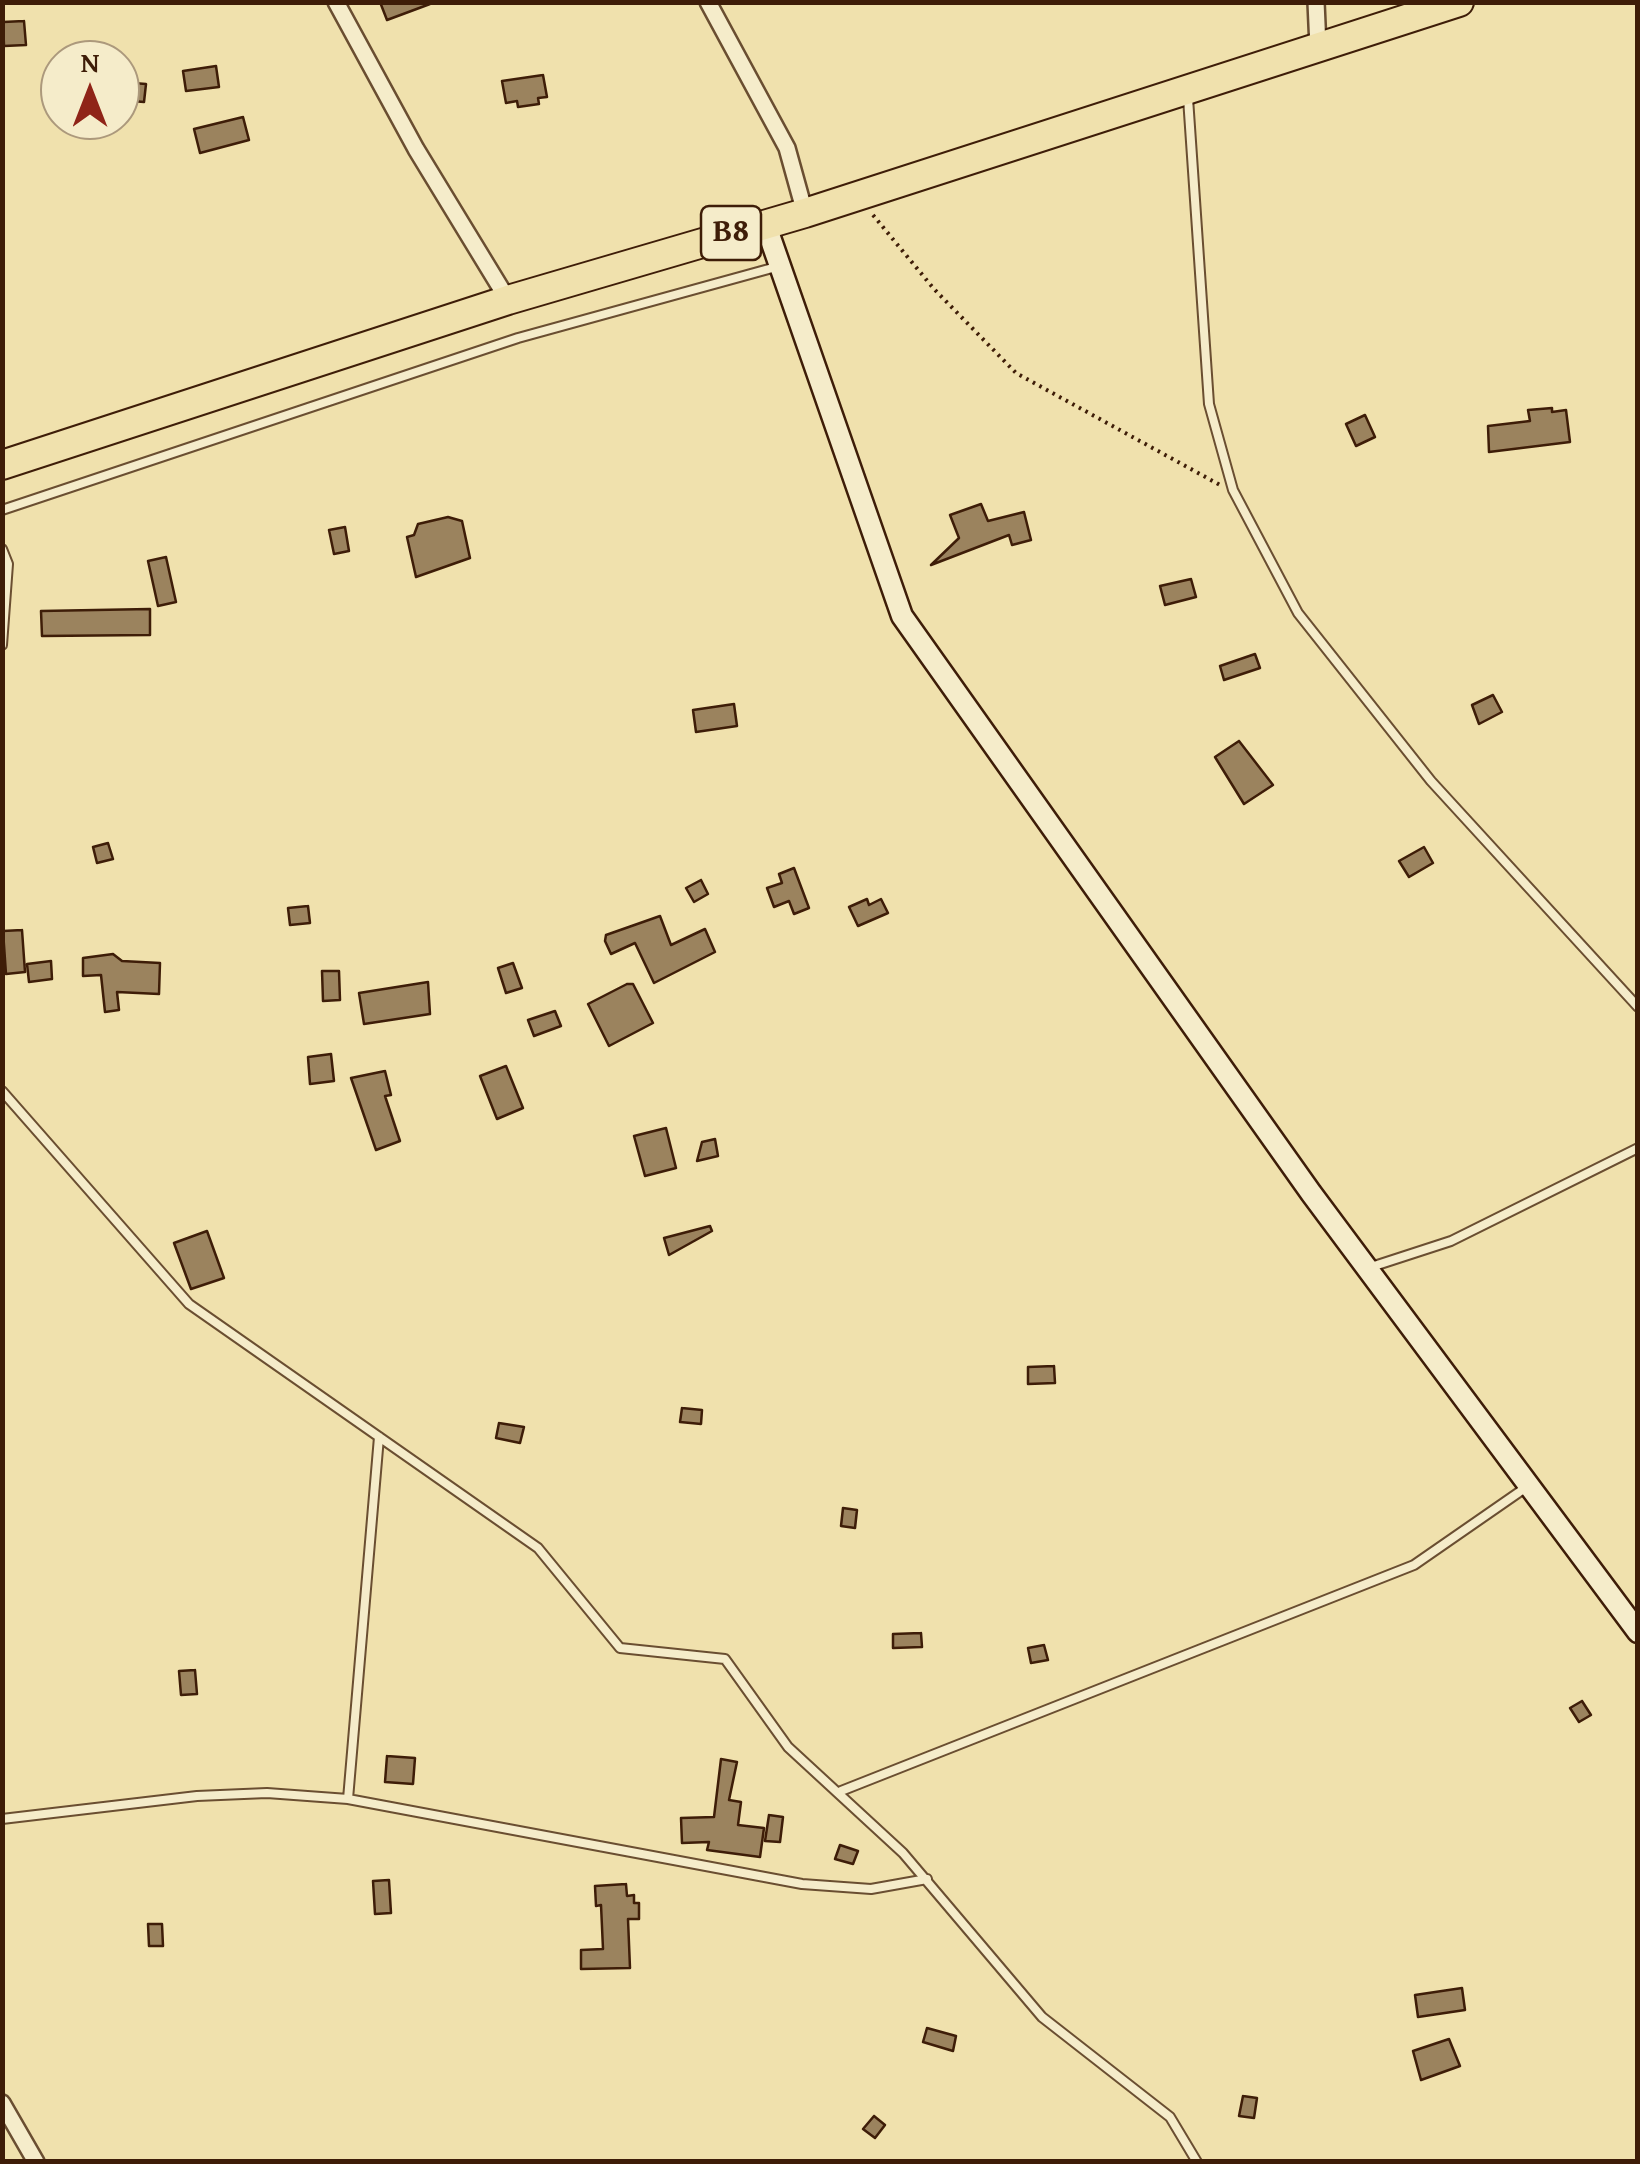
<!DOCTYPE html>
<style>
body{margin:0}
#map{position:relative;width:1640px;height:2164px;overflow:hidden;background:#f0e1ad;font-family:"Gentium Book Plus",serif}
canvas{display:block}
.frame{position:absolute;inset:0;border:5px solid #3e1d08;pointer-events:none}
.north{position:absolute;left:40px;top:40px;width:100px;height:100px;box-sizing:border-box;background:#f5ecca;border:2px solid #ac997c;border-radius:50%;rotate:0deg;font-size:28px;font-weight:700;line-height:40px;text-align:center;color:#3e1d08}
.north::after{content:'';display:block;margin:auto;width:35px;height:45px;background:#8f2418;clip-path:polygon(50% 0,100% 100%,50% 72%,0 100%)}
</style>
<div id="map">
<canvas width="1640" height="2164"></canvas>
<div class="frame"></div>
<div class="north">N</div>
</div>
<script>
const ctx = document.querySelector('canvas').getContext('2d');
ctx.lineJoin = 'round';
function fillPath(path, color) {
  ctx.fillStyle = color;
  ctx.fill(path, 'evenodd');
}
function shape(rows) {
  const path = new Path2D();
  for (const r of rows) {
    path.moveTo(r[0], r[1]);
    for (let i = 2; i < r.length; i += 2) path.lineTo(r[i], r[i + 1]);
  }
  return path;
}
function stroke(path, color, width, dash) {
  ctx.strokeStyle = color;
  ctx.lineWidth = width;
  ctx.lineCap = dash ? 'butt' : 'round';
  ctx.setLineDash(dash || []);
  ctx.stroke(path);
}
function label(font, color, halo, rows, align = 'center') {
  ctx.font = font + ' "Gentium Book Plus",serif';
  ctx.lineWidth = 9;
  ctx.setLineDash([]);
  ctx.textBaseline = 'middle';
  ctx.strokeStyle = halo;
  ctx.fillStyle = color;
  for (const [text, x, y, turn = 0] of rows) {
    ctx.save();
    ctx.translate(x, y);
    ctx.rotate((+turn || 0) * Math.PI / 180);
    ctx.textAlign = isNaN(turn) ? turn : align;
    if (halo) ctx.strokeText(text, 0, 0);
    ctx.fillText(text, 0, 0);
    ctx.restore();
  }
}
const building = shape([
 [380,2,429,2,430,4,387,20,380,2],
 [24,21,26,45,4,46,3,22,24,21],
 [216,66,219,87,186,91,183,71,216,66],
 [543,75,547,97,538,98,539,104,518,107,517,101,506,103,502,81,543,75],
 [120,82,146,84,144,102,120,100,120,82],
 [243,117,249,140,200,153,194,129,243,117],
 [1552,408,1552,412,1566,410,1570,442,1489,452,1488,426,1530,421,1528,410,1552,408],
 [1365,415,1375,437,1356,446,1346,424,1365,415],
 [981,504,988,521,1024,512,1031,540,1012,545,1009,535,931,565,959,538,950,515,981,504],
 [448,517,462,521,470,558,416,577,407,537,414,535,418,524,448,517],
 [345,527,349,551,334,554,329,530,345,527],
 [166,557,176,602,158,606,148,561,166,557],
 [1191,579,1196,597,1165,605,1160,586,1191,579],
 [150,609,150,635,42,636,41,611,150,609],
 [1255,654,1260,668,1224,680,1220,666,1255,654],
 [1493,695,1502,712,1479,724,1472,705,1493,695],
 [734,704,737,726,696,732,693,710,734,704],
 [1239,741,1273,785,1244,804,1215,757,1239,741],
 [108,843,113,859,97,863,93,847,108,843],
 [1424,847,1433,863,1409,877,1399,861,1424,847],
 [794,868,809,908,794,914,789,901,774,907,767,888,782,883,779,874,794,868],
 [701,880,708,894,694,902,686,888,701,880],
 [867,899,869,905,881,899,888,913,858,926,849,907,867,899],
 [308,906,310,923,290,925,288,908,308,906],
 [660,916,671,945,705,929,715,952,654,983,635,943,611,954,605,941,606,935,660,916],
 [22,930,25,972,6,974,3,931,22,930],
 [113,954,122,961,160,963,159,994,117,992,119,1010,105,1012,101,975,83,976,83,958,113,954],
 [51,961,52,979,29,982,27,964,51,961],
 [513,963,522,988,506,993,498,968,513,963],
 [322,971,339,971,340,1000,323,1001,322,971],
 [428,982,430,1014,364,1024,359,993,428,982],
 [627,984,633,984,653,1023,609,1046,588,1004,627,984],
 [555,1011,561,1026,534,1036,528,1020,555,1011],
 [331,1054,334,1081,310,1084,308,1057,331,1054],
 [506,1066,523,1108,497,1119,480,1076,506,1066],
 [385,1071,391,1095,385,1096,400,1141,376,1150,351,1078,385,1071],
 [666,1128,676,1168,645,1176,634,1136,666,1128],
 [715,1139,718,1156,697,1161,702,1142,715,1139],
 [710,1226,712,1231,669,1255,664,1238,710,1226],
 [207,1231,224,1278,191,1289,174,1243,207,1231],
 [1054,1366,1055,1383,1028,1384,1028,1367,1054,1366],
 [682,1408,702,1410,701,1424,680,1422,682,1408],
 [499,1423,524,1427,520,1443,496,1438,499,1423],
 [843,1508,857,1510,855,1528,841,1526,843,1508],
 [921,1633,922,1647,893,1648,893,1634,921,1633],
 [1044,1645,1048,1660,1031,1663,1028,1648,1044,1645],
 [195,1670,197,1694,181,1695,179,1671,195,1670],
 [1582,1701,1591,1715,1579,1722,1570,1708,1582,1701],
 [387,1756,415,1758,413,1784,385,1782,387,1756],
 [721,1759,737,1762,729,1800,741,1802,738,1825,764,1828,760,1857,707,1850,709,1842,682,1843,681,1818,714,1817,721,1759],
 [769,1815,783,1817,780,1842,765,1841,769,1815],
 [840,1845,858,1851,853,1864,835,1859,840,1845],
 [389,1880,391,1913,375,1914,373,1881,389,1880],
 [626,1884,627,1896,634,1895,634,1903,639,1903,639,1919,628,1919,630,1968,581,1969,581,1950,603,1949,601,1905,596,1906,595,1886,626,1884],
 [148,1924,162,1924,163,1946,149,1946,148,1924],
 [1462,1988,1465,2010,1418,2017,1415,1995,1462,1988],
 [927,2028,956,2036,953,2051,923,2042,927,2028],
 [1449,2039,1460,2066,1421,2080,1413,2051,1449,2039],
 [1243,2096,1257,2098,1254,2118,1239,2116,1243,2096],
 [874,2116,885,2125,875,2138,863,2129,874,2116]
]);
fillPath(building, '#9b835e');
stroke(building, '#3e1d08', 2.5);
const lane = shape([
 [1188,98,1209,404,1233,490,1298,613,1431,781,1638,1007],
 [2,510,518,338,776,267],
 [2,549,8,564,2,645],
 [2,1091,189,1304,538,1548,620,1648,725,1659,788,1747,903,1853,1042,2017,1170,2117,1197,2162],
 [1368,1268,1451,1241,1638,1148],
 [841,1791,1414,1565,1528,1486],
 [348,1799,379,1437],
 [2,1819,197,1796,267,1793,348,1799,802,1884,871,1889,927,1879]
]);
const street = shape([
 [336,2,416,149,508,300],
 [708,2,787,148,805,213],
 [1316,2,1318,47],
 [2,2103,36,2162]
]);
const secondary = shape([
 [765,223,902,616,1311,1193,1638,1632]
]);
const highway = shape([
 [2,465,508,300,805,213,1459,2]
]);
stroke(lane, '#6a4e31', 12);
stroke(street, '#6a4e31', 20);
stroke(secondary, '#3e1d08', 25);
stroke(highway, '#3e1d08', 32);
stroke(shape([
 [873,215,934,289,1016,373,1220,485]
]), '#3e1d08', 4, [2.5, 5]);
stroke(lane, '#f5ecca', 8);
stroke(street, '#f5ecca', 15);
stroke(secondary, '#f5ecca', 20);
stroke(highway, '#f0e1ad', 28);
for (const [x, y, w] of [
 [731,233,60]
]) {
  const box = new Path2D();
  box.roundRect(x - w / 2, y - 27, w, 54, 8);
  ctx.fillStyle = '#f5ecca';
  ctx.fill(box);
  stroke(box, '#3e1d08', 2.5);
}
label('bold 32px', '#3e1d08', null, [
 ["B8",731,233]
]);
</script>
